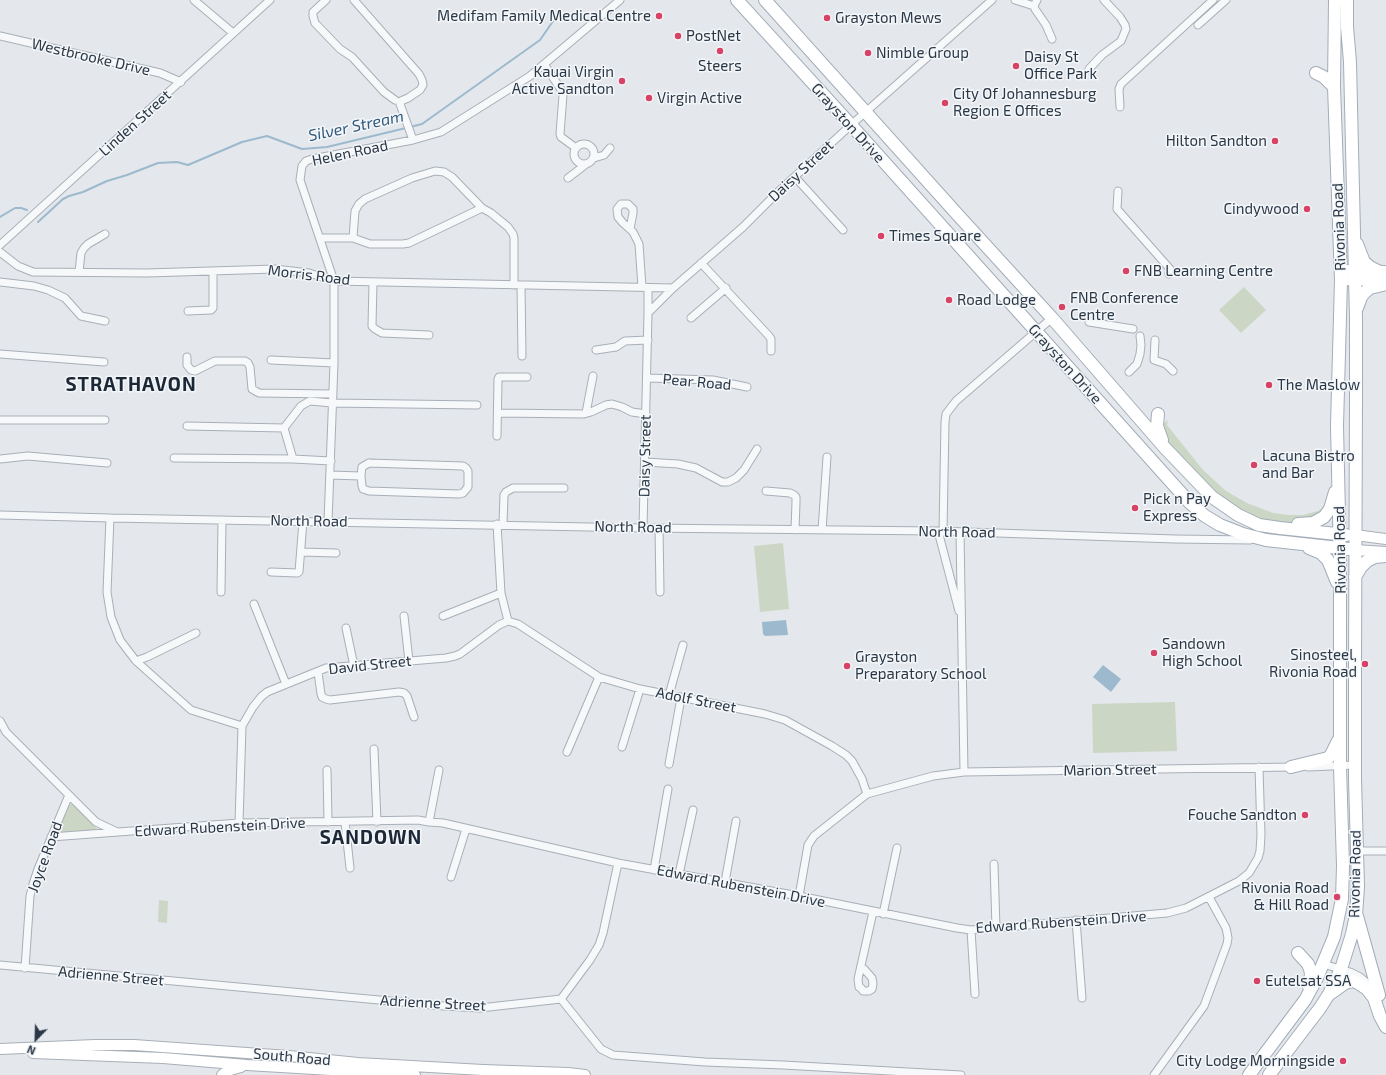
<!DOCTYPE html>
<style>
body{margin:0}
#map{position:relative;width:1386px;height:1075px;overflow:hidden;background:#e4e8ec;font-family:"Exo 2",sans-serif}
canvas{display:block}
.north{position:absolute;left:16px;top:1019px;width:40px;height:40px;-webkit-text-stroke:3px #f4f7f9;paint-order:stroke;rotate:203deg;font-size:11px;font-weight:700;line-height:16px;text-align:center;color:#2a3746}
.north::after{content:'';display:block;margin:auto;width:14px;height:18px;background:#2a3746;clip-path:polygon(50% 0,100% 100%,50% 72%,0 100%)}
</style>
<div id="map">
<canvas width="1386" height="1075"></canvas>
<div class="north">N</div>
</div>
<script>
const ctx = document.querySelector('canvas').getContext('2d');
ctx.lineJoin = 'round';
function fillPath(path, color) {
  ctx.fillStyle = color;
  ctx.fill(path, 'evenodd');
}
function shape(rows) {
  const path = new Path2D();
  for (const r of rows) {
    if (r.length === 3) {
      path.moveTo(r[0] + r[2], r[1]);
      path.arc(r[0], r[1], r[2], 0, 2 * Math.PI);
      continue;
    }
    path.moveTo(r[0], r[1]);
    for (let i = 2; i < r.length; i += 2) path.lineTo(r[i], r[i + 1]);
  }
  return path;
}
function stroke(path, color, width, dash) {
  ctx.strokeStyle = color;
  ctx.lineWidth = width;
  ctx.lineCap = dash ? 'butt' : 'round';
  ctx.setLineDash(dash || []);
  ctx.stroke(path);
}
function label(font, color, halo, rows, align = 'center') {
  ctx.font = font + ' "Exo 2",sans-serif';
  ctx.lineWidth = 3;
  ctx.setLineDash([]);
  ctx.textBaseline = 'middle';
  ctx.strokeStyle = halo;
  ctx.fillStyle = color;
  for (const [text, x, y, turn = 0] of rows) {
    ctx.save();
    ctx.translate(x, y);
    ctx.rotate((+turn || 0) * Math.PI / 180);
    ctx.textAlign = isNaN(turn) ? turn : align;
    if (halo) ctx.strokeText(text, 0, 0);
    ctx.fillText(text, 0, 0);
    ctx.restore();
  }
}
fillPath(shape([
 [1244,287,1266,310,1241,333,1219,310],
 [1168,420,1167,425,1203,470,1226,491,1247,503,1273,513,1288,515,1303,515,1318,511,1333,502,1308,525,1258,523,1240,515,1151,434],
 [783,543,789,609,760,612,754,546],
 [1175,702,1177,751,1093,753,1092,704],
 [71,804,75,806,98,830,61,833,59,828,69,806],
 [159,900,168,901,167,923,158,922]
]), '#cbd7c4');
fillPath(shape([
 [786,620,788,635,765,636,763,634,762,622],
 [1103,665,1121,679,1111,692,1093,677]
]), '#9db9ce');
stroke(shape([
 [410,127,422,124,540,40,558,14],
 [0,217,15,208,21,208,27,210],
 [38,222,63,199,69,196,83,192,107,181,127,175,158,163,177,162,188,165,242,142,267,136,302,149,327,147,406,128]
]), '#9db9ce', 2);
const street = shape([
 [194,0,233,33],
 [326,0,313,12,313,16,315,23,340,49,352,57,384,92,395,100],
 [354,0,419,74,422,80,423,85,420,90,408,98,401,101],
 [1015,0,1034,6],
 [1037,0,1034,6,1035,9,1046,25,1052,39],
 [1198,25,1226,0],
 [0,36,160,73,181,82],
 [544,64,562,91,563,95,560,134,561,137,576,148],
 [1089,69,1102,55,1121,41,1126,29,1125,25,1120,17,1104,0],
 [400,104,413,140],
 [1120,107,1119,89,1121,84,1213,0],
 [584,154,10],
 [594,158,604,155,610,148],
 [795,177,843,230],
 [568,178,585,165],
 [1118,191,1117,209,1170,269,1169,274],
 [630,229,633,213,633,209,628,204,621,204,617,209,618,217,623,223,633,232,639,244,642,287],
 [320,238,353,238,370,244,403,244,409,243,482,208],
 [353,238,355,211,359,204,365,199,412,178,435,171,444,172,452,177,482,208,491,213,508,227,513,234,514,238,514,285],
 [0,245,270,0],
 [0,252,18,266,33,272,147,273,275,269,309,273,334,281,673,288],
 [701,263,769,336,771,339,771,351],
 [79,272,81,253,84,248,88,244,105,234],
 [0,282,34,286,48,290,65,298,81,316,105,321],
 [373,282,372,326,375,329,382,333,429,335],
 [521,285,522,356],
 [188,311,211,310,213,308,213,271],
 [648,313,648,288],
 [691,318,726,288],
 [1089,322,1133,329],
 [1155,340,1154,360,1166,364,1173,371],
 [596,350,616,347,625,341,648,340],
 [0,354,104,362],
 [187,357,187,365,191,370,195,371,215,361,245,361,248,363,250,367,252,389,259,393,333,394],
 [271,360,334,363],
 [1129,372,1137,364,1140,354,1141,345,1140,336],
 [647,378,713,380,747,387],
 [498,413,584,414,591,412,606,405,612,404,622,407,632,412,646,414],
 [586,413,593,376],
 [0,420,105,420],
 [187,426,284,428],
 [284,428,301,406,306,403,310,401,332,403,477,405],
 [284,428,293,459],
 [497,436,498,379,499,377,527,377],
 [174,458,293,459,331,461],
 [0,459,28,456,107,463],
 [645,462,678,464,696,468,722,482,728,482,736,478,744,470,757,449],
 [369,463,463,466,466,468,468,471,468,487,463,493,459,494,369,491,363,489,362,486,361,476,362,467,369,463],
 [330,475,361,476],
 [766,491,790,493,794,495,796,497,796,502,795,530],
 [0,515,110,518,643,528,938,531,1175,539,1250,540],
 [110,518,107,592,111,617,120,640,136,661,191,710,242,726],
 [328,522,334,363,334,281,300,180,302,166,306,161,312,159,413,140,441,132,530,76,620,0],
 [503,524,504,495,506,492,513,488,564,488],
 [643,528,648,313,673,288,743,227,779,191,851,125,992,0],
 [659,528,660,592],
 [822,530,827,457],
 [938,531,959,611],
 [943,532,945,422,946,414,956,401,1052,318],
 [960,532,964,772],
 [301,552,336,553],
 [271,572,297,573,299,572,303,521],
 [221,592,222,520],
 [254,604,286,684],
 [404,616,409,661],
 [443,616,501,593],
 [508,621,518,624,599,677,640,689,765,714,785,720,832,746,846,755,852,761,862,779,867,794],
 [346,628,354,666],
 [136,661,147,657,196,633],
 [318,672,321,694,322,697,326,699,330,700,399,692,404,693,407,696,414,717],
 [669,695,683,645],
 [0,721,6,732,96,822,115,831],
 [622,747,640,689],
 [374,749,377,822],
 [567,752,599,677],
 [669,764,681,698],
 [1308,767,1355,765],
 [327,770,328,822],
 [345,822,350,868],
 [429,822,439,770],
 [239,823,242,726,253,707,261,697,267,692,326,668,446,658,455,656,460,654,499,625,508,621,501,593,497,524],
 [51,837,239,823,418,820,429,822,443,823,618,863,799,896,957,928,971,930,1167,913,1186,908,1239,881,1249,873,1258,858,1260,851,1261,835,1259,767],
 [1357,851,1386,851],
 [994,864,996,928],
 [654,870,668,789],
 [679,874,693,810],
 [451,877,466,829],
 [725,882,736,821],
 [799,896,808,845,814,836,867,794,933,776,964,772,1293,767],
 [883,914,897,848],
 [1076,920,1082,998],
 [971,930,975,994],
 [1323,964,1350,972,1360,977,1367,983],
 [0,965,444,1006,480,1008,561,999],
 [25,968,30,896,33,884,38,869,69,795],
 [862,969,864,969,872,978,873,984,872,989,869,991,863,991,861,988,859,987,858,979,873,912],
 [561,999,601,1049,613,1055,705,1062,783,1065,961,1075],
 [561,999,590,960,599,945,603,933,618,863],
 [1154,1075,1204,1006,1227,944,1228,938,1226,928,1209,897]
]);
const secondary = shape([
 [1341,270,1386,271],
 [1341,280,1386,281],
 [1355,535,1386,539],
 [1355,550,1386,552],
 [0,1049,95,1045,134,1045,289,1056,358,1063,483,1070,568,1073,585,1075],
 [33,1053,163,1058,247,1065,415,1075],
 [222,1075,227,1071,241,1067]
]);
const primary = shape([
 [737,0,851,125,1190,503,1205,516,1220,525,1243,534,1266,540,1348,549],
 [765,0,957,214,1052,318,1165,448,1212,497,1238,515,1259,525,1280,528,1346,535],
 [1316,73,1324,77,1334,87],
 [1357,244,1364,262,1370,267,1378,271],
 [1357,308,1361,297,1365,292,1370,288,1386,284],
 [1158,414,1157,426,1162,440],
 [1298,524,1313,523,1324,517,1330,509,1335,492],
 [1309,548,1321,553,1328,560,1337,582],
 [1355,577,1361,567,1367,561,1375,557,1386,556],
 [1291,767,1328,758,1331,755,1338,741],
 [1357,916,1379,995],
 [1298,953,1308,964,1310,969,1311,974,1309,987],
 [1331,993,1345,983,1353,981,1358,983,1367,989,1374,998,1380,1016,1386,1027],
 [1249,1075,1305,1000,1317,978,1334,937,1342,899,1343,866,1340,766,1340,560,1337,426,1341,280,1334,87,1335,0],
 [1269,1075,1320,1008,1329,994,1341,969,1352,934,1356,915,1358,887,1355,779,1355,665,1356,398,1356,319,1350,62,1347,27,1347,0]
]);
stroke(street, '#a8afb7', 9);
stroke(secondary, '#a8afb7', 12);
stroke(primary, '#a2adb9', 14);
stroke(street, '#f7f8fa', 7);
stroke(secondary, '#fff', 10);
stroke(primary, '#fff', 12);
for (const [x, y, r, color] of [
 [659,16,4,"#d74367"],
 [827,18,4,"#d74367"],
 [678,36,4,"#d74367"],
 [720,51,4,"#d74367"],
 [868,53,4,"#d74367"],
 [1016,66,4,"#d74367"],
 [622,81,4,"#d74367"],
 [649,98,4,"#d74367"],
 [945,103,4,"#d74367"],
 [1275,141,4,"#d74367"],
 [1307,209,4,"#d74367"],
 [881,236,4,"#d74367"],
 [1126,271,4,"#d74367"],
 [949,300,4,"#d74367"],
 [1062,307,4,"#d74367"],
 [1269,385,4,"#d74367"],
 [1254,465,4,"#d74367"],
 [1135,508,4,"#d74367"],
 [1154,653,4,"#d74367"],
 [1365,664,4,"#d74367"],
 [847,666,4,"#d74367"],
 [1305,815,4,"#d74367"],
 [1337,897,4,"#d74367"],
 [1257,981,4,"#d74367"],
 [1343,1061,4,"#d74367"]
]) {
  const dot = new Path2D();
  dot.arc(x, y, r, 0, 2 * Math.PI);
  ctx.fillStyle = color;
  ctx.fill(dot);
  stroke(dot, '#f4f7f9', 1.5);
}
label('15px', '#2a3746', '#f4f7f9', [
 ["Medifam Family Medical Centre",651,16,"right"],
 ["Grayston Mews",835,18],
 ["PostNet",686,36],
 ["Nimble Group",876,53],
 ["Daisy St",1024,57],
 ["Office Park",1024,74],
 ["Steers",720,66,"center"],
 ["Kauai Virgin",614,72,"right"],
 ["Active Sandton",614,89,"right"],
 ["City Of Johannesburg",953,94],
 ["Region E Offices",953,111],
 ["Virgin Active",657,98],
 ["Hilton Sandton",1267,141,"right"],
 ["Cindywood",1299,209,"right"],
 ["Times Square",889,236],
 ["FNB Learning Centre",1134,271],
 ["FNB Conference",1070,298],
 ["Centre",1070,315],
 ["Road Lodge",957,300],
 ["The Maslow",1277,385],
 ["Lacuna Bistro",1262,456],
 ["and Bar",1262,473],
 ["Pick n Pay",1143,499],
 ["Express",1143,516],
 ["Sandown",1162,644],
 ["High School",1162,661],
 ["Sinosteel,",1357,655,"right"],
 ["Rivonia Road",1357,672,"right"],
 ["Grayston",855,657],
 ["Preparatory School",855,674],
 ["Fouche Sandton",1297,815,"right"],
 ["Rivonia Road",1329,888,"right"],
 ["& Hill Road",1329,905,"right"],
 ["Eutelsat SSA",1265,981],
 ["City Lodge Morningside",1335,1061,"right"]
], 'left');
label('15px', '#2a3746', '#f4f7f9', [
 ["Westbrooke Drive",91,57,13],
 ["Linden Street",135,123,-42],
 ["Grayston Drive",848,123,48],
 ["Helen Road",350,153,-12],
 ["Daisy Street",801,171,-43],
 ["Rivonia Road",1339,227,-92],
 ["Morris Road",309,275,7],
 ["Grayston Drive",1065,364,48],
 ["Pear Road",697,382,5],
 ["Daisy Street",645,456,-89],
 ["North Road",309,521,1],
 ["North Road",633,527,1],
 ["North Road",957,532,1],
 ["Rivonia Road",1340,550,-91],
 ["David Street",370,665,-6],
 ["Adolf Street",696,700,11],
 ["Marion Street",1110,770,-1],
 ["Edward Rubenstein Drive",220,827,-3],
 ["Joyce Road",45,857,-70],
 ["Rivonia Road",1355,874,-89],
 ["Edward Rubenstein Drive",741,886,11],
 ["Edward Rubenstein Drive",1061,922,-4],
 ["Adrienne Street",111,976,5],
 ["Adrienne Street",433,1003,3],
 ["South Road",292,1057,5]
]);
label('italic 16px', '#315a7d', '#f4f7f9', [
 ["Silver Stream",356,126,-12]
]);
ctx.letterSpacing = '1px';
label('bold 19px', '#1c2837', '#f4f7f9', [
 ["STRATHAVON",131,385],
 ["SANDOWN",371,838]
]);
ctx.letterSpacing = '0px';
</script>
